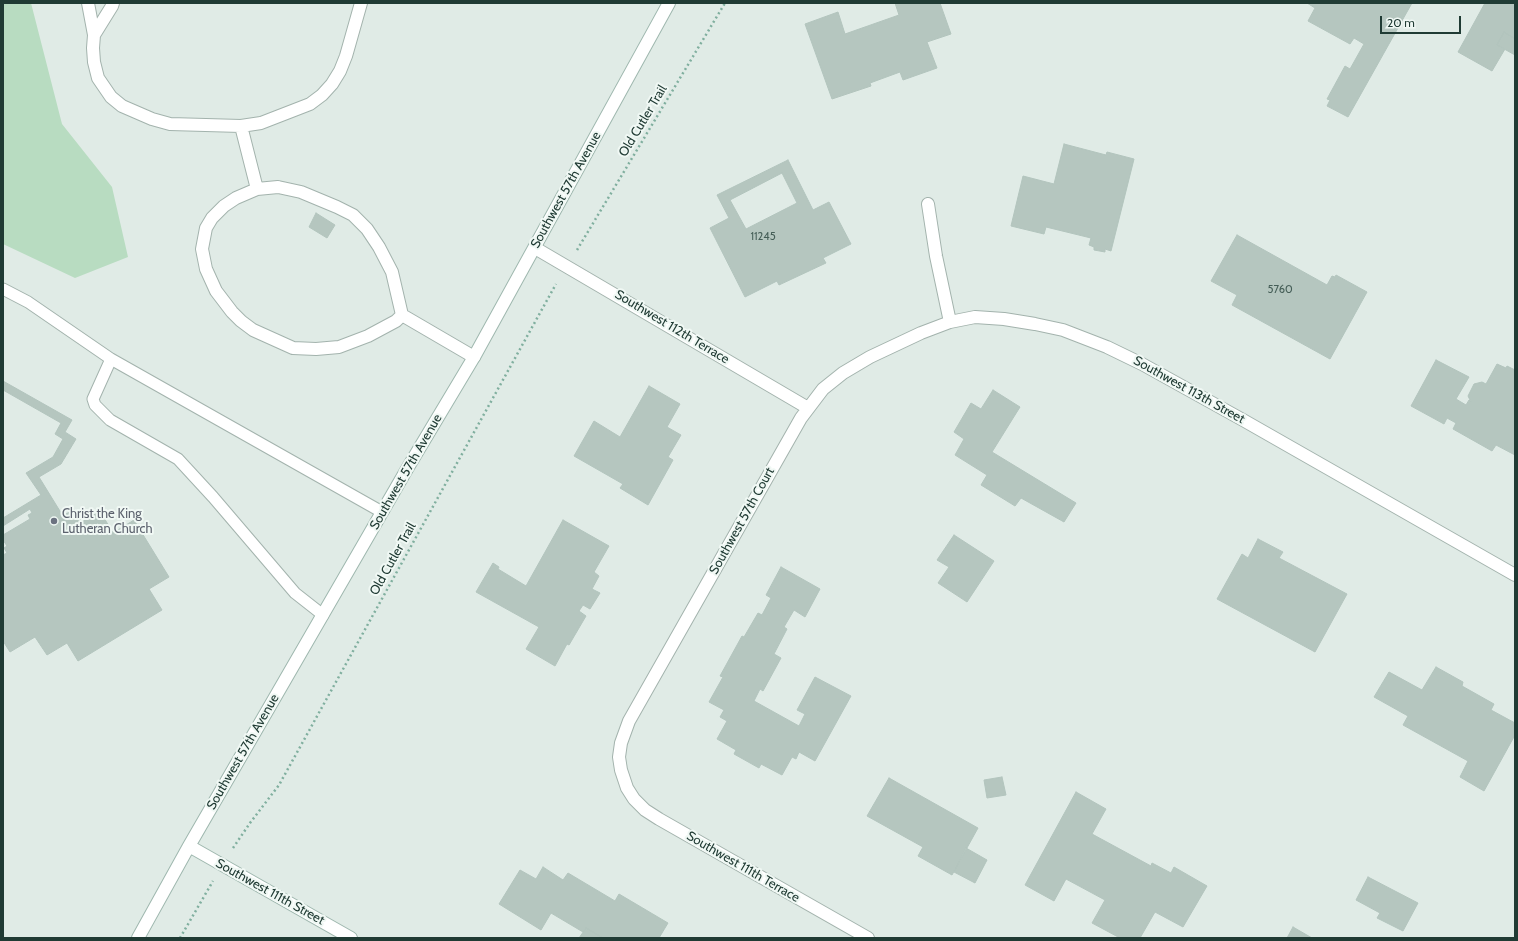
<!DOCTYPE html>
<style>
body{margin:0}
#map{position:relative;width:1518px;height:941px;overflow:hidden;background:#e0ebe6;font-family:Cabin,sans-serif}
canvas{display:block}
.frame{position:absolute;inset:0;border:4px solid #203b34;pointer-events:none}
.scale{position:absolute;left:1380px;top:16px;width:81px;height:18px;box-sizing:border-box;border:2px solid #203b34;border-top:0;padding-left:5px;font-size:12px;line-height:14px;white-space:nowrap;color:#203b34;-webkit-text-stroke:3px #f0f8f4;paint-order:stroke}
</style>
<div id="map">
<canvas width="1518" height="941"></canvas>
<div class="frame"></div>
<div class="scale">20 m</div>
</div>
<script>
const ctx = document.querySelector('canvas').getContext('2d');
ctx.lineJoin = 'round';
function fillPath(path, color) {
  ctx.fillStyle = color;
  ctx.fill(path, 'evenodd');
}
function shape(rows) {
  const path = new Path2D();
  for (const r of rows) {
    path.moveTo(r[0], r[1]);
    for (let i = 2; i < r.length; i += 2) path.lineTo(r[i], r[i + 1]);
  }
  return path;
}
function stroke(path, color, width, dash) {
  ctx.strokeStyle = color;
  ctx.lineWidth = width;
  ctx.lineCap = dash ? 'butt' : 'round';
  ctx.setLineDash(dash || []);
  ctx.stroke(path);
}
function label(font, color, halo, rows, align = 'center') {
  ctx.font = font + ' Cabin,sans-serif';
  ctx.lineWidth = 4;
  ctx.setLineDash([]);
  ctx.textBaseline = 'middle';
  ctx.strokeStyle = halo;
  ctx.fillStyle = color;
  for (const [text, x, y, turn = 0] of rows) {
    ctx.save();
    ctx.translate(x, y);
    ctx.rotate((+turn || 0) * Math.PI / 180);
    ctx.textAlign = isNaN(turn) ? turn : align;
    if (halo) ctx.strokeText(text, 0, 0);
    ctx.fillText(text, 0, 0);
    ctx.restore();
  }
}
fillPath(shape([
 [3,3,31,3,62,124,112,187,128,257,75,278,3,244]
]), '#b8dcc1');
const building = shape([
 [895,3,940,3,951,34,927,42,937,68,903,80,900,72,870,83,871,86,832,99,805,24,838,12,845,34,899,15,895,3],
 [1307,3,1412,3,1348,117,1327,106,1330,100,1327,99,1345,66,1350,69,1364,44,1354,38,1350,44,1308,21,1315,8,1307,3],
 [1485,3,1515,3,1515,39,1504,32,1497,45,1505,49,1492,71,1458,52,1485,3],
 [1504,32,1515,39,1515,55,1497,45,1504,32],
 [1064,144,1106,155,1107,152,1134,159,1111,251,1105,249,1105,252,1094,250,1094,247,1089,245,1091,238,1046,227,1044,234,1011,226,1023,176,1054,184,1064,144],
 [788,160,813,210,829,202,851,244,823,258,826,263,779,285,777,281,745,297,710,228,729,218,717,195,788,160],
 [782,173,797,203,746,229,730,200,782,173],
 [316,213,335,225,327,238,309,227,316,213],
 [1237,235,1327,285,1332,276,1335,277,1336,275,1367,292,1330,359,1232,305,1237,295,1211,281,1237,235],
 [1436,360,1469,377,1456,399,1466,405,1469,400,1471,402,1468,396,1474,384,1482,382,1486,384,1497,364,1506,368,1507,366,1515,370,1515,455,1496,445,1492,451,1453,429,1456,423,1447,418,1444,424,1411,406,1436,360],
 [3,381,72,420,65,432,76,439,61,464,39,477,63,516,74,509,82,522,100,511,113,533,134,520,169,577,149,589,162,610,78,661,67,643,47,655,35,637,10,652,3,641,3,555,7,553,4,548,7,546,3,540,3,535,30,519,28,515,32,513,30,509,3,526,3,381],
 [649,386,680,404,667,427,681,435,668,457,673,460,648,505,620,488,623,484,574,456,594,421,620,437,649,386],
 [3,390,61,423,55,434,63,439,53,457,26,473,41,495,3,518,3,390],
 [993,390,1020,407,992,452,1076,503,1064,522,1021,498,1015,506,981,485,987,475,955,455,964,439,954,432,971,403,981,409,993,390],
 [563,520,609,546,594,572,599,576,592,589,600,593,590,609,583,605,579,611,586,616,569,645,567,644,555,666,526,649,539,627,476,592,493,563,499,567,498,569,526,586,563,520],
 [954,535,994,561,967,602,938,583,949,567,937,560,954,535],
 [1258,539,1283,552,1279,558,1347,594,1315,652,1217,599,1242,554,1248,558,1258,539],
 [781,567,820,589,805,617,794,610,784,627,787,629,774,654,781,658,763,691,760,689,754,701,799,726,805,714,797,710,815,677,851,696,815,761,799,752,796,759,792,757,782,775,761,764,759,768,734,754,736,750,717,739,727,721,720,717,724,710,709,702,723,677,720,676,742,636,744,637,758,613,762,615,771,598,766,595,781,567],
 [1436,667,1463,682,1462,686,1494,704,1491,710,1515,723,1515,735,1484,791,1460,777,1468,761,1403,725,1408,716,1374,697,1389,672,1422,690,1436,667],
 [1002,777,1006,795,987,798,984,780,1002,777],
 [889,778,978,828,952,875,918,856,923,847,867,816,889,778],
 [1076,792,1106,809,1092,834,1151,866,1152,863,1171,873,1174,867,1207,886,1183,927,1155,912,1140,938,1120,938,1092,923,1105,900,1066,879,1054,901,1025,885,1076,792],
 [966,848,987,860,975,883,954,872,966,848],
 [543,867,563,880,568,873,615,901,619,894,668,923,659,938,603,938,586,928,583,932,551,913,541,930,499,904,520,870,536,879,543,867],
 [1368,877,1418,903,1403,931,1377,918,1380,913,1356,900,1368,877],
 [1293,927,1312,938,1287,938,1293,927],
 [586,928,603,938,579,938,586,928]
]);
fillPath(building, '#b5c6bf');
stroke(building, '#b2c4bd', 1);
const service = shape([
 [3,289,28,302,111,359,382,512],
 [111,359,93,399,95,405,110,420,178,459,213,497,295,593,323,615]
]);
const minor = shape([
 [88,3,94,35,93,48,94,62,98,78,111,97,122,106,152,119,170,124,241,126,261,123,310,104,322,95,332,84,340,71,346,56,361,3],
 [94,35,112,6,113,3],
 [241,126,257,189],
 [278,187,301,192,337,207,353,215,367,229,379,247,392,272,402,315,396,321,368,336,339,347,316,349,293,348,253,330,241,321,232,312,216,291,206,269,202,249,206,228,212,218,224,206,236,198,257,189,278,187],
 [928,204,936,256,950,322],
 [535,248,808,408],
 [402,315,474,357],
 [868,938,659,819,645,810,634,799,627,788,621,770,619,757,621,743,629,721,801,418,823,389,843,373,870,357,921,333,950,322,975,317,1004,319,1035,324,1063,330,1107,347,1142,364,1243,420,1515,575]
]);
const secondary = shape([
 [189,846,351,938],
 [138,938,189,846,407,469,474,357,669,3]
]);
stroke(service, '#a3b3ad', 13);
stroke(minor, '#a3b3ad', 14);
stroke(secondary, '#9eb7ae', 14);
stroke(shape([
 [577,250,725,3],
 [233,848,250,823,279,785,556,284],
 [180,938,213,881]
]), '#80af9f', 2.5, [2, 3]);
stroke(service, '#fff', 11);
stroke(minor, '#fff', 12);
stroke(secondary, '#fff', 12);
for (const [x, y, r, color] of [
 [54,521,4,"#6b7280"]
]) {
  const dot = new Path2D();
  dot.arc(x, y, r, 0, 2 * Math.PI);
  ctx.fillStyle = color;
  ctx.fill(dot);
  stroke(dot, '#f0f8f4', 1.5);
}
label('11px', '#455e57', null, [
 ["11245",763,237],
 ["5760",1280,290]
]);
label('13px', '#203b34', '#f0f8f4', [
 ["Old Cutler Trail",643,121,-59],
 ["Southwest 57th Avenue",566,190,-61],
 ["Southwest 112th Terrace",672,327,31],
 ["Southwest 113th Street",1189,390,29],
 ["Southwest 57th Avenue",406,472,-60],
 ["Southwest 57th Court",742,521,-61],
 ["Old Cutler Trail",393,559,-61],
 ["Southwest 57th Avenue",243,752,-60],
 ["Southwest 111th Terrace",743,867,30],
 ["Southwest 111th Street",270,892,29]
]);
label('13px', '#5b616d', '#f0f8f4', [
 ["Christ the King",62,514],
 ["Lutheran Church",62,529]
], 'left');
</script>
